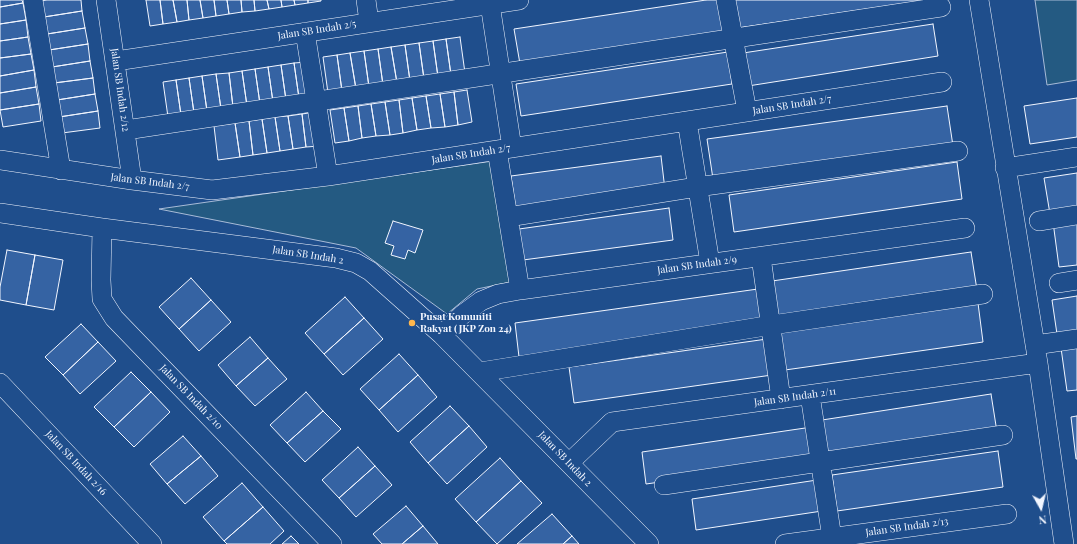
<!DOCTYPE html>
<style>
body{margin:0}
#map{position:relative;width:1077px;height:544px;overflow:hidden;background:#1f4e8c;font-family:"Playfair Display",serif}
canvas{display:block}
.north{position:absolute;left:1021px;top:488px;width:40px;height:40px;-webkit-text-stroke:3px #1f4e8c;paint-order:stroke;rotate:172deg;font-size:11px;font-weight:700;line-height:16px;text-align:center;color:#f2f6ff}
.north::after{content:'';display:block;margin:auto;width:14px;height:18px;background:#f2f6ff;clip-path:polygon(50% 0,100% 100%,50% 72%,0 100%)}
</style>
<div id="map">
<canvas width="1077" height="544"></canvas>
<div class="north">N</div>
</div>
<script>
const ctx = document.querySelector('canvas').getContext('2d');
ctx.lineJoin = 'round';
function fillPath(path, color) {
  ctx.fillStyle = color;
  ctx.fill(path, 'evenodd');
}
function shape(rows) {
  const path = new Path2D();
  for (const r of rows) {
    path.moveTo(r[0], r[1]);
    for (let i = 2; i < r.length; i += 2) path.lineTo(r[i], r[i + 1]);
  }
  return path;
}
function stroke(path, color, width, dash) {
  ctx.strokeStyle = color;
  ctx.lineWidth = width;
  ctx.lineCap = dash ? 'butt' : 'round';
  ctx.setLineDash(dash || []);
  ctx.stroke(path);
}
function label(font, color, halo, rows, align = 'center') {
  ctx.font = font + ' "Playfair Display",serif';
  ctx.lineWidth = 3;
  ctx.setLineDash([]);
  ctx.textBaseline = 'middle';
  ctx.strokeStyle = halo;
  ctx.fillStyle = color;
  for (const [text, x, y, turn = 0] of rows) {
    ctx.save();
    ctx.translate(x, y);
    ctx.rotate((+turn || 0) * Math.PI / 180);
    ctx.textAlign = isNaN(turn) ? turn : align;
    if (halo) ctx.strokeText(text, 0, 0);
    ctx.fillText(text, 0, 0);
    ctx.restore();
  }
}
const green = shape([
 [1035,0,1077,0,1077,80,1047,85,1035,0],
 [493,161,511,282,477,289,447,314,356,248,159,209,493,161]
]);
fillPath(green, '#245a82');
stroke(green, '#a8bbd7', 1);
const building = shape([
 [0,0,22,0,23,3,0,7,0,0],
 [46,0,81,0,82,11,44,17,42,1,46,0],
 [146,0,160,0,163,24,150,26,146,0],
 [160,0,173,0,177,22,163,24,160,0],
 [173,0,187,0,189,20,177,22,173,0],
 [187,0,200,0,203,18,189,20,187,0],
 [200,0,214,0,216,16,203,18,200,0],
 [214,0,227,0,229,14,216,16,214,0],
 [227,0,241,0,242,12,229,14,227,0],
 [241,0,254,0,255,11,242,12,241,0],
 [254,0,267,0,269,9,255,11,254,0],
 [267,0,281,0,282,7,269,9,267,0],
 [281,0,294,0,295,5,282,7,281,0],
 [294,0,308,0,308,3,295,5,294,0],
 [308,0,321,0,321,1,308,3,308,0],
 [706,0,719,0,724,34,520,64,514,29,706,0],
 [733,0,928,0,738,28,733,0],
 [23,3,26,20,0,24,0,7,23,3],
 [82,11,85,28,47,34,44,17,82,11],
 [26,20,28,37,0,41,0,24,26,20],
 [933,24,938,56,748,86,743,53,933,24],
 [85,28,88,44,49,50,47,34,85,28],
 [28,37,31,54,0,58,0,41,28,37],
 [460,37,465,73,451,75,446,39,460,37],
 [446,39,451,75,438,77,433,41,446,39],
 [433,41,438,77,424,79,419,43,433,41],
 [419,43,424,79,410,81,405,45,419,43],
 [88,44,90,61,52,67,49,50,88,44],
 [405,45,410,81,397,83,391,47,405,45],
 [391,47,397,83,383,85,378,49,391,47],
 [378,49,383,85,369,87,364,51,378,49],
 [364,51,369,87,356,89,350,53,364,51],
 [728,52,732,84,521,116,516,84,728,52],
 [350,53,356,89,342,91,337,55,350,53],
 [31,54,34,70,0,76,0,58,31,54],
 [337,55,342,91,328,93,323,57,337,55],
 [90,61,93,78,54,83,52,67,90,61],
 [307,62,312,96,299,98,294,63,307,62],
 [294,63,299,98,286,100,281,65,294,63],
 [281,65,286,100,273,102,268,67,281,65],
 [268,67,273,102,260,104,255,69,268,67],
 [255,69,260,104,247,106,242,71,255,69],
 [34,70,36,87,0,93,0,76,34,70],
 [242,71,247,106,233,107,229,73,242,71],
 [229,73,233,107,221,109,216,74,229,73],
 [216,74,221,109,207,111,202,76,216,74],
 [202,76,207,111,194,113,189,78,202,76],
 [93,78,95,94,57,100,54,83,93,78],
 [189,78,194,113,181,115,176,80,189,78],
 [176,80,181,115,168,117,163,82,176,80],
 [36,87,39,104,0,110,0,93,36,87],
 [467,90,472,122,458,125,454,92,467,90],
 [454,92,458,125,445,127,440,94,454,92],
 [95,94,98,111,59,117,57,100,95,94],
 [440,94,445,127,431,128,426,96,440,94],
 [426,96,431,128,417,130,412,98,426,96],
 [412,98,417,130,403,133,399,100,412,98],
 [1077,98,1077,137,1030,144,1024,106,1077,98],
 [399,100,403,133,390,135,385,102,399,100],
 [385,102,390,135,376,136,371,104,385,102],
 [39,104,41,121,3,127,0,110,39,104],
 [371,104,376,136,362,138,358,106,371,104],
 [358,106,362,138,349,141,344,108,358,106],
 [947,106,953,146,713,179,707,139,947,106],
 [344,108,349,141,335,143,330,110,344,108],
 [98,111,100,128,62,133,59,117,98,111],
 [315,112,320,146,306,147,302,114,315,112],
 [302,114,306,147,293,149,288,116,302,114],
 [288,116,293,149,280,151,275,117,288,116],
 [275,117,280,151,267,153,262,119,275,117],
 [262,119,267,153,253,155,249,121,262,119],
 [249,121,253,155,240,157,235,123,249,121],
 [235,123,240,157,218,160,214,126,235,123],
 [661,156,665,190,516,211,511,176,661,156],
 [957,162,962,199,734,232,729,195,957,162],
 [1077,173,1077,210,1050,214,1044,178,1077,173],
 [669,208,673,240,523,260,519,229,669,208],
 [1077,219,1077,265,1059,267,1053,222,1077,219],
 [393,221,423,230,415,253,408,250,405,259,391,255,394,246,385,243,393,221],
 [7,250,35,255,26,305,0,300,0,287,7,250],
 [971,252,977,290,777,319,772,281,971,252],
 [35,255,63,260,54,310,26,305,35,255],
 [191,278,211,300,179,329,159,307,191,278],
 [758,289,763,323,519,357,515,323,758,289],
 [1077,296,1077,338,1058,341,1052,300,1077,296],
 [345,297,364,318,324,354,305,333,345,297],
 [211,300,231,322,199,351,179,329,211,300],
 [978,303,983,342,785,370,779,331,978,303],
 [364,318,383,339,343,375,324,354,364,318],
 [81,324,98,342,63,375,45,357,81,324],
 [250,337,268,358,236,386,218,365,250,337],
 [767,339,772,375,574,403,569,367,767,339],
 [98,342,116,361,80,394,63,375,98,342],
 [1077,345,1077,390,1067,391,1061,348,1077,345],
 [399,354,418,375,379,410,360,389,399,354],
 [268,358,287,379,255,406,236,386,268,358],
 [131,372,151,392,114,427,94,407,131,372],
 [418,375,437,397,398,432,379,410,418,375],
 [151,392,170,412,134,447,114,427,151,392],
 [306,392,323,411,287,443,270,425,306,392],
 [991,394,997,432,828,458,822,420,991,394],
 [450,406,469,426,428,463,410,442,450,406],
 [323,411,341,429,305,462,287,443,323,411],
 [1077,416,1077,459,1076,459,1071,417,1077,416],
 [469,426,487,447,447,484,428,463,469,426],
 [812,427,817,460,646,484,642,452,812,427],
 [183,436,201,456,167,484,150,464,183,436],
 [358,447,375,466,339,498,322,480,358,447],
 [998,451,1003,487,837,511,832,475,998,451],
 [201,456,218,476,185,504,167,484,201,456],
 [500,458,521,481,476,522,455,499,500,458],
 [375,466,392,485,356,517,339,498,375,466],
 [817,480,822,511,696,530,692,499,817,480],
 [521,481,542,503,497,544,476,522,521,481],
 [242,483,263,507,224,541,203,517,242,483],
 [406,506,423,526,402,544,382,544,373,534,406,506],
 [263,507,284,531,270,544,227,544,224,541,263,507],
 [552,514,572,536,563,544,517,544,552,514],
 [423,526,438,544,402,544,423,526],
 [291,536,299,544,282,544,291,536],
 [572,536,579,544,563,544,572,536]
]);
fillPath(building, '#3563a3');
stroke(building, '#f2f6ff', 1);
const minor = shape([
 [33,0,61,170],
 [106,0,132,180],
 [366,0,369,22],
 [726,0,747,111],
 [979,0,1038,363,1064,544],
 [490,4,512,148],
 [305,32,328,176],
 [116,61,519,0],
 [687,121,710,263],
 [126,130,941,7],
 [497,150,520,290],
 [0,160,132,180,212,190,328,176,942,82],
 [1005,168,1077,157],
 [0,213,102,228,336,258,356,263,370,271,442,335,649,544],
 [508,217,697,187,958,151],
 [1039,221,1077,215],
 [102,228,101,280,102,299,114,318,332,544],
 [761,257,781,399],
 [1059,283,1077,280],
 [442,335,462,315,481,301,498,294,520,290,965,228],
 [1035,345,1077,339],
 [480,372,772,325,983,294],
 [0,383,152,544],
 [810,395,832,538],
 [569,463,612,422,1038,363],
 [664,485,1003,435],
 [785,544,1007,514]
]);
stroke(minor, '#f2f6ff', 20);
stroke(minor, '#1f4e8c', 19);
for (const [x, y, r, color] of [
 [412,323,4,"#ffb74d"]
]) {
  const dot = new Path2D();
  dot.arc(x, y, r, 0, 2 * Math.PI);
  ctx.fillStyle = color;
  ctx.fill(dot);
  stroke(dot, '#1f4e8c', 1.5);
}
label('10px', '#f2f6ff', '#1f4e8c', [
 ["Jalan SB Indah 2/5",317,30,-9],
 ["Jalan SB Indah 2/12",120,90,82],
 ["Jalan SB Indah 2/7",792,105,-9],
 ["Jalan SB Indah 2/7",471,154,-9],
 ["Jalan SB Indah 2/7",150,182,7],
 ["Jalan SB Indah 2",308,255,9],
 ["Jalan SB Indah 2/9",697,265,-8],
 ["Jalan SB Indah 2/10",191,397,46],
 ["Jalan SB Indah 2/11",795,397,-8],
 ["Jalan SB Indah 2",565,459,46],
 ["Jalan SB Indah 2/16",76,463,47],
 ["Jalan SB Indah 2/13",907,527,-8]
]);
label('bold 10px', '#f2f6ff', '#1f4e8c', [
 ["Pusat Komuniti",420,317],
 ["Rakyat (JKP Zon 24)",420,329]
], 'left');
</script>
